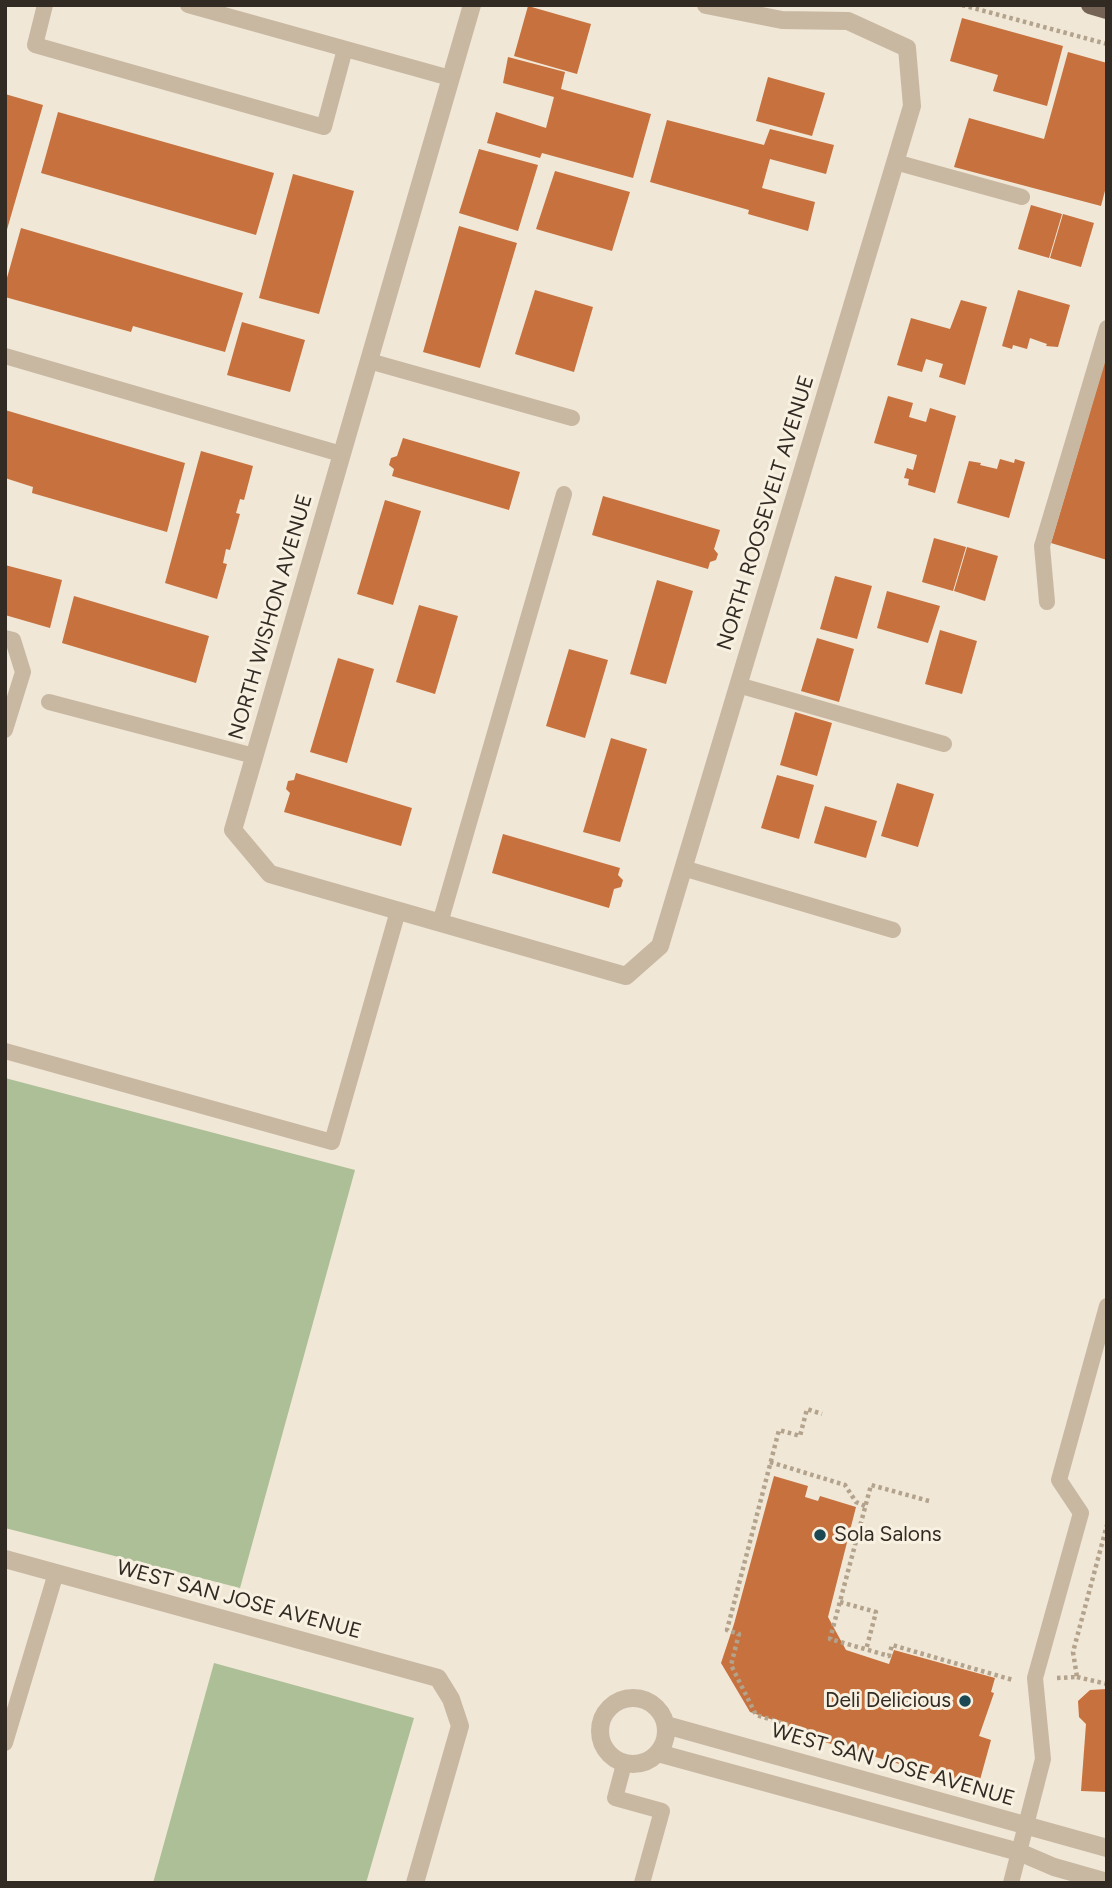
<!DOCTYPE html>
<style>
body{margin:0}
#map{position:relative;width:1112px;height:1888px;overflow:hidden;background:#f0e7d6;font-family:Figtree,sans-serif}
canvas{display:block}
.frame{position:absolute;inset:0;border:7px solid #322b24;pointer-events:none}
</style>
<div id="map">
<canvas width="1112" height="1888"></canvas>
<div class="frame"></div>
</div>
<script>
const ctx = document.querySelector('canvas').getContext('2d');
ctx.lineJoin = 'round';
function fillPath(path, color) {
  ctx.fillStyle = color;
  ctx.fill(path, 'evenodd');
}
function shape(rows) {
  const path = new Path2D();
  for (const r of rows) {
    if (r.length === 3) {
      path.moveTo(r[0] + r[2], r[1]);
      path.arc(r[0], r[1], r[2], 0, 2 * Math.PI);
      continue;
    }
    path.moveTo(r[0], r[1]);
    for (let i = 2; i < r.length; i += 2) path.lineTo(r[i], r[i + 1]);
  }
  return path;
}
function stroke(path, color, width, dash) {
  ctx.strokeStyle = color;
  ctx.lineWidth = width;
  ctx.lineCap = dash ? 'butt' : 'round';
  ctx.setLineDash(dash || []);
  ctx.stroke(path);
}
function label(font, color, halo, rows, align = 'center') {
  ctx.font = font + ' Figtree,sans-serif';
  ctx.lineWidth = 6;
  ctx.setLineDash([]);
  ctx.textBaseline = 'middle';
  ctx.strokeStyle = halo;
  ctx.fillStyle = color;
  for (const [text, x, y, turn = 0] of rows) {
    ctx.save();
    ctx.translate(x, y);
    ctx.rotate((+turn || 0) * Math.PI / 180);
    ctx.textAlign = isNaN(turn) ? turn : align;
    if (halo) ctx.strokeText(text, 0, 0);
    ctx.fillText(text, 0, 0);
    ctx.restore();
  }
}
fillPath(shape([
 [5,1078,355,1170,240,1588,5,1528],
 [214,1663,414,1718,366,1883,153,1883]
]), '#acbf96');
fillPath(shape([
 [528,6,591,24,577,74,514,56],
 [962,18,1063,46,1047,106,993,91,998,75,950,61],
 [1068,52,1107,63,1107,183,1101,206,954,167,969,118,1044,139],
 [508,57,565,72,561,89,651,114,633,178,542,153,540,158,487,143,496,112,546,128,554,97,503,83],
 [768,77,825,93,812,136,756,121],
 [5,94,43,105,6,233,5,233],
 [58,112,274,173,256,235,41,173],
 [667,120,764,145,770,129,834,145,826,174,770,159,762,188,815,202,808,231,748,214,749,210,650,182],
 [479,149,538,165,518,231,459,213],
 [555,171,630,192,612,251,536,229],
 [293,174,354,191,319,314,259,298],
 [1031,205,1062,214,1049,258,1018,249],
 [1063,214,1094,223,1081,267,1050,258],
 [459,226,517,243,480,368,423,352],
 [21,228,243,293,225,352,133,326,131,332,5,297,5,285],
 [535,290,593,307,574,372,515,354],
 [1018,290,1070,305,1058,347,1046,346,1047,344,1030,338,1027,349,1013,345,1012,349,1002,346],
 [961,300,987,307,965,385,939,377,943,364,926,359,922,372,897,365,911,318,950,329],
 [242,322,305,340,290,392,227,375],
 [1106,357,1107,357,1107,560,1051,543],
 [888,396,913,403,909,417,926,422,930,408,956,416,935,493,908,485,909,479,904,478,907,468,913,470,917,455,874,443],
 [5,410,185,463,167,532,32,493,33,487,5,478],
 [403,438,520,472,509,510,392,476,394,469,389,465,391,458,397,456],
 [201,451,253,466,244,500,240,499,236,513,240,514,230,550,226,549,223,563,227,564,217,599,165,583],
 [1000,459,1014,463,1015,459,1025,462,1009,518,957,503,969,461,981,463,980,465,997,469],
 [603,496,720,530,714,549,718,554,716,560,710,562,708,569,592,535],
 [385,500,421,511,393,605,357,594],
 [934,538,966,547,953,591,922,582],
 [967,547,998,556,985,601,954,591],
 [5,565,62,580,50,628,5,615],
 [835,576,872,586,857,639,820,629],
 [657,580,693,591,666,684,630,674],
 [887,591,940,606,928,643,877,628],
 [74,596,209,636,196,683,62,643],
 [419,605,458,616,435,694,396,682],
 [940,630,977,641,962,694,925,684],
 [817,638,854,649,839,702,801,691],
 [569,649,608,660,585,738,546,726],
 [338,658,374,669,347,763,310,752],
 [795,712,832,723,817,776,780,765],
 [611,738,647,749,620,842,583,832],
 [296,773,412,808,401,846,284,812,290,793,286,789,288,781,294,780],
 [777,775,814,785,799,839,761,828],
 [897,783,934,794,918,847,881,836],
 [825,806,877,821,866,858,814,843],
 [503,834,620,868,618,875,623,880,621,887,614,889,609,908,492,873],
 [774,1476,808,1486,805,1497,818,1501,820,1496,856,1507,828,1617,846,1650,889,1664,894,1650,995,1678,991,1692,994,1693,979,1736,991,1740,978,1787,780,1729,782,1723,750,1712,721,1663,734,1624],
 [1107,1689,1107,1792,1081,1791,1086,1724,1079,1717,1078,1701,1090,1690]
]), '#c6713e');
stroke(shape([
 [962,5,1107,44],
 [770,1462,845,1485,856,1502,865,1506],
 [929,1501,871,1485,830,1639,889,1656,892,1645,1013,1680],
 [840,1602,876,1612,866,1650],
 [1077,1677,1107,1684],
 [1057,1678,1077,1677,1073,1652,1107,1525],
 [808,1740,805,1730,756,1715,731,1665,739,1634,727,1630,779,1430,800,1436,807,1409,822,1414]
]), '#b3a38c', 4.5, [3.5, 3.5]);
stroke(shape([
 [45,5,35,45,324,127,345,49],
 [188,5,450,78],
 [895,162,1022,197],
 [5,356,341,454],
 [369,361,572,418],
 [1047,602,1042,546,1107,328],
 [5,638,13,640,23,672,5,730],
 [738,685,944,744],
 [49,702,254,756],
 [683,868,893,930],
 [440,923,564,494],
 [5,1051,332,1142,398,911],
 [5,1743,56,1573],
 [624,1764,615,1798,662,1811,642,1883],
 [1011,1883,1043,1759,1035,1678,1081,1513,1059,1480,1107,1306]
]), '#c8b8a2', 16);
stroke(shape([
 [472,5,233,830,270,874,626,976,660,946,912,106,907,48,848,21,782,20,706,5],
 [5,1559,438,1678,451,1699,460,1726,415,1883]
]), '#c8b8a2', 18);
stroke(shape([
 [633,1731,33],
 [666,1725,1107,1848],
 [658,1753,1019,1852,1054,1867,1107,1882]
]), '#c8b8a2', 18);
stroke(shape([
 [1090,5,1107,10]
]), '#756455', 18);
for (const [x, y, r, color] of [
 [820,1535,7,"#1b4853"],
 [965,1701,7,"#1b4853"]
]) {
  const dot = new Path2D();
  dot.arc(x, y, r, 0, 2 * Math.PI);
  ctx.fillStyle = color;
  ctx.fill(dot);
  stroke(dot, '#f8f1e1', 2.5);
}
label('21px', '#322b24', '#f8f1e1', [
 ["NORTH ROOSEVELT AVENUE",766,513,-73],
 ["NORTH WISHON AVENUE",271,617,-74],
 ["WEST SAN JOSE AVENUE",239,1600,15],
 ["WEST SAN JOSE AVENUE",893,1765,16]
]);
label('21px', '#322b24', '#f8f1e1', [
 ["Sola Salons",834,1535],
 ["Deli Delicious",951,1701,"right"]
], 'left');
</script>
